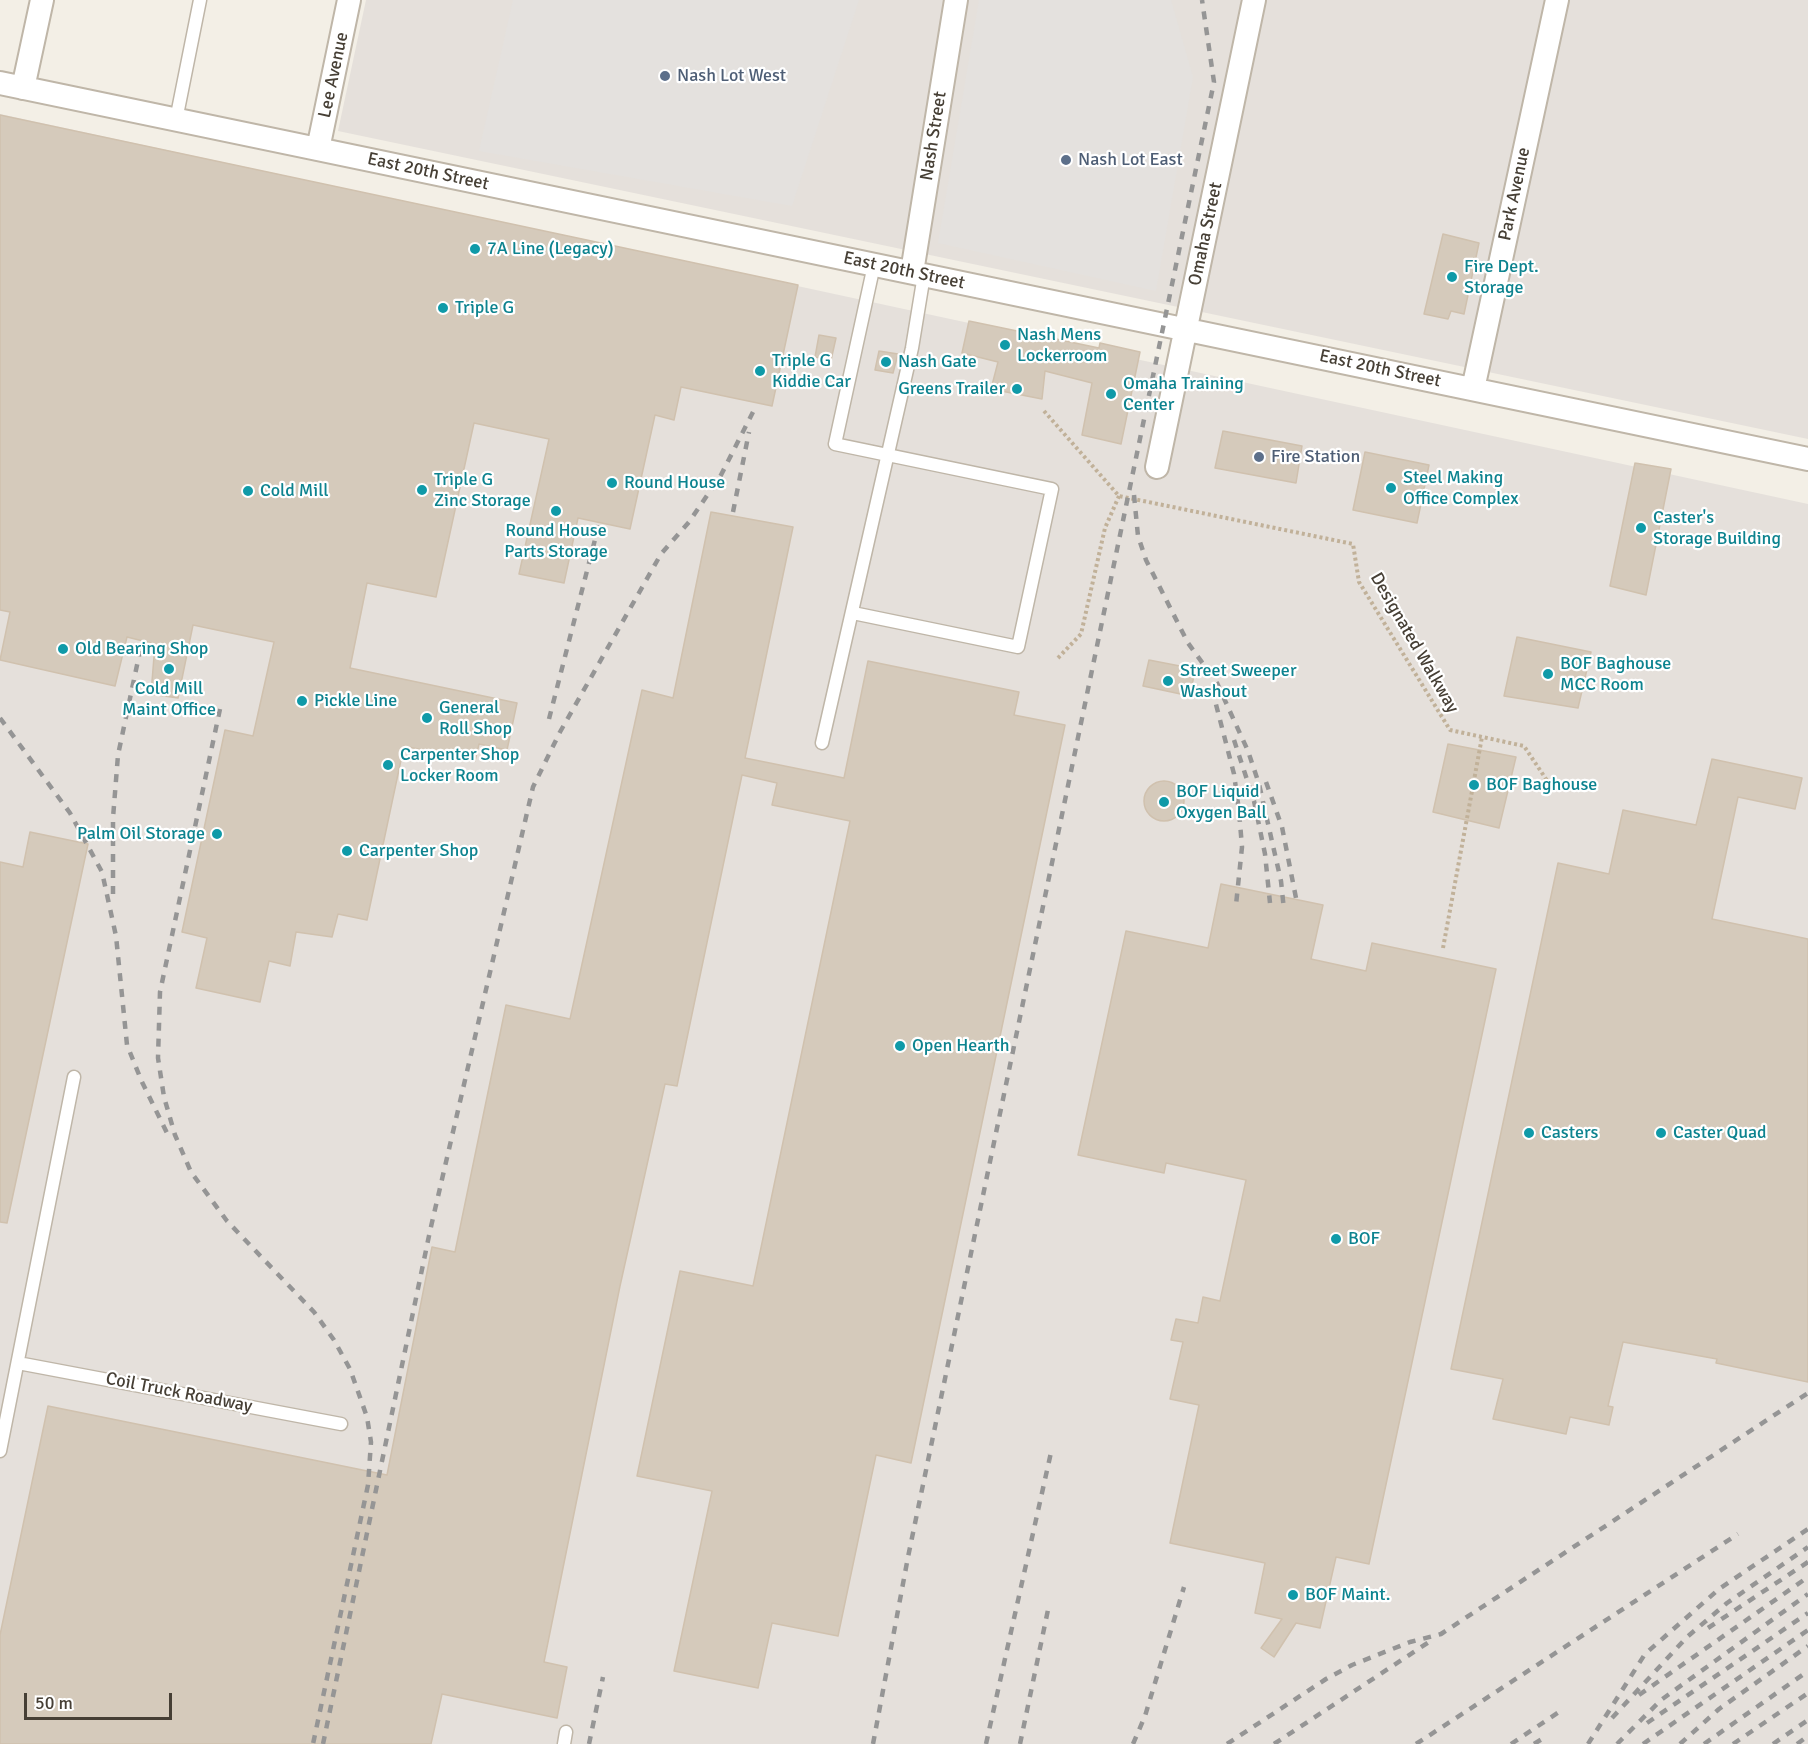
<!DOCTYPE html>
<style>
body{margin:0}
#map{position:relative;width:1808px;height:1744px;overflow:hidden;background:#f3efe6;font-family:Signika,sans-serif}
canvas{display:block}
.scale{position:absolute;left:24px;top:1693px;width:148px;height:27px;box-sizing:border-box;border:3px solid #463f35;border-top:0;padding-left:8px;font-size:18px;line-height:21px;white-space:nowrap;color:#463f35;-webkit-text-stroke:4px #fff;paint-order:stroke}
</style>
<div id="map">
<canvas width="1808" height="1744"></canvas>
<div class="scale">50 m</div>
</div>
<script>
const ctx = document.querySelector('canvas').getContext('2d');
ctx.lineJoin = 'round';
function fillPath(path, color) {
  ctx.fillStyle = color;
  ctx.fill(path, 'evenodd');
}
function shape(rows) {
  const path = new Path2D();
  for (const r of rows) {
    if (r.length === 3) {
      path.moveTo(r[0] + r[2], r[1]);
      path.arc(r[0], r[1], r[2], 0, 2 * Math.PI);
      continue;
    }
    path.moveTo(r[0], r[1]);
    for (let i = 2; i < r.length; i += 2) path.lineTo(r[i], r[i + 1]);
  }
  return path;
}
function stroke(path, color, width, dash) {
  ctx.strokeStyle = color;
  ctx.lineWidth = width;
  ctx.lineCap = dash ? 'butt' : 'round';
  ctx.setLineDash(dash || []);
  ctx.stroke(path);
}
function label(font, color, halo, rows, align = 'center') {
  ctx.font = font + ' Signika,sans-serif';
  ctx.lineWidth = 4.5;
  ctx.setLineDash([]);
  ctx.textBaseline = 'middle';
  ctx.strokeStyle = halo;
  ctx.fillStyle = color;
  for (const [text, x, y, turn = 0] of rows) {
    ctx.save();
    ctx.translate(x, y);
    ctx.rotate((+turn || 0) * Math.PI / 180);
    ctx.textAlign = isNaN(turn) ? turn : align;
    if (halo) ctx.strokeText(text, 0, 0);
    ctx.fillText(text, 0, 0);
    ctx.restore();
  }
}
fillPath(shape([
 [366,0,1808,0,1808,439,338,131],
 [0,114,1808,504,1808,1744,0,1744]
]), '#e5e0db');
fillPath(shape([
 [513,0,859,0,792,206,479,151],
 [979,0,1171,0,1193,77,1156,291,938,243]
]), '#e4e1de');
const building = shape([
 [0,115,798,285,772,406,681,387,674,420,655,415,630,529,578,518,564,583,519,574,549,439,474,423,436,597,367,583,350,668,517,703,507,750,479,744,475,761,404,746,367,920,338,914,332,937,296,932,290,966,269,961,260,1002,196,988,207,938,182,932,225,730,253,736,274,642,193,625,178,698,151,694,155,644,127,637,115,686,0,660,10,612,0,610,0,115],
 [1443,234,1479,243,1464,314,1451,311,1448,319,1424,314,1443,234],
 [969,321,1099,348,1100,343,1140,352,1121,444,1082,435,1092,383,1045,371,1042,399,991,389,998,362,962,353,969,321],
 [819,335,836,338,831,360,815,357,819,335],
 [879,351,898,354,893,373,875,370,879,351],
 [1223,431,1302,446,1296,483,1215,468,1223,431],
 [1365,452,1429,465,1417,523,1353,510,1365,452],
 [1635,463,1671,469,1646,595,1610,586,1635,463],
 [711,512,793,527,745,758,844,778,868,661,1019,692,1014,715,1065,725,911,1463,876,1455,838,1636,772,1623,758,1688,674,1671,712,1491,637,1476,680,1271,753,1286,850,821,772,805,777,783,742,775,677,1086,665,1084,620,1286,544,1662,567,1667,557,1718,442,1694,431,1744,0,1744,0,1635,48,1406,387,1475,432,1247,455,1252,506,1005,570,1019,642,690,673,698,711,512],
 [1517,637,1591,652,1578,708,1504,696,1517,637],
 [1149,660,1185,667,1184,673,1194,675,1190,696,1143,686,1149,660],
 [1448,744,1516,757,1499,828,1433,812,1448,744],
 [1712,759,1802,778,1795,809,1738,797,1712,919,1808,939,1808,1382,1716,1363,1717,1359,1623,1342,1608,1406,1613,1407,1609,1425,1570,1417,1566,1434,1493,1419,1503,1379,1451,1369,1558,863,1609,874,1623,810,1696,825,1712,759],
 [1164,801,20],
 [30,832,88,844,7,1223,0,1222,0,862,23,867,30,832],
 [1221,884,1323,905,1311,959,1366,971,1372,943,1496,969,1369,1564,1336,1557,1320,1628,1296,1623,1274,1657,1261,1648,1282,1619,1255,1613,1265,1563,1170,1543,1199,1405,1170,1399,1183,1342,1171,1340,1176,1319,1198,1323,1203,1297,1220,1301,1246,1180,1166,1163,1164,1173,1078,1155,1126,931,1208,948,1221,884]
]);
fillPath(building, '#d5cabb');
stroke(building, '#d0c1ae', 1.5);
const lane = shape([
 [176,120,200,0],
 [853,613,1018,647,1052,489,835,444,874,265],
 [822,743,912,348,924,275],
 [18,1363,341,1424],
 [0,1451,74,1077],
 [564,1744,566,1732]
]);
const street = shape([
 [0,83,1808,459],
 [23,88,42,0],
 [318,149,349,0],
 [912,272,956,0],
 [1473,389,1557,0],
 [1157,467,1254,0]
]);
stroke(lane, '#bfb6a8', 15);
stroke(street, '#bfb6a8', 26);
stroke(shape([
 [1044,411,1119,496,1353,544,1359,582,1450,730,1524,746,1548,782],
 [1058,658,1081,634,1105,528,1119,496],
 [1443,948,1482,737]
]), '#c1b199', 4, [3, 3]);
stroke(lane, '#fff', 12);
stroke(street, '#fff', 22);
stroke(shape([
 [1134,495,1138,536,1146,560,1188,643,1217,683,1248,751,1259,784,1281,881,1284,910],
 [733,512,749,432],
 [1212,689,1234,774,1239,811,1242,847,1236,905],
 [220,709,160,992,158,1058,164,1097,175,1135,191,1172,227,1221,314,1312,334,1340,350,1369,367,1417,371,1442,368,1485,313,1744],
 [0,718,70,813,102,872,116,936,127,1045,142,1082,168,1135],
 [549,719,599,524],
 [1234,740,1254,801,1265,854,1270,903],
 [1266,782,1282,827,1296,898],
 [113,894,113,818,118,755,140,651],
 [1708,1628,1808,1562],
 [1639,1695,1808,1577],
 [1612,1718,1687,1637,1727,1603,1808,1547],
 [1647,1723,1808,1613],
 [323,1744,430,1231,533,787,560,732,661,554,689,522,721,475,753,412],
 [589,1744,603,1677],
 [873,1744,908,1557,1214,82,1202,0],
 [986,1744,1052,1448],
 [1020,1744,1049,1605],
 [1133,1744,1145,1716,1184,1587],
 [1227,1744,1326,1679,1352,1665,1410,1642,1441,1634,1808,1393],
 [1274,1744,1432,1640],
 [1416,1744,1738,1534],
 [1511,1744,1562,1710],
 [1534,1744,1542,1739],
 [1588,1744,1645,1654,1719,1589,1808,1529],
 [1617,1744,1661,1700,1808,1594],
 [1643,1744,1808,1630],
 [1680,1744,1719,1709,1808,1646],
 [1704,1744,1808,1671],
 [1733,1744,1808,1693],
 [1773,1744,1808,1720],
 [1797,1744,1808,1736]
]), '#959595', 4.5, [8, 8]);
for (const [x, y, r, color] of [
 [665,76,6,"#5c6f8a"],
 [1066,160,6,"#5c6f8a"],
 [475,249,6,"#0f9aa8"],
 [1452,277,6,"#0f9aa8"],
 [443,308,6,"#0f9aa8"],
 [1005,345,6,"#0f9aa8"],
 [886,362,6,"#0f9aa8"],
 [760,371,6,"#0f9aa8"],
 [1017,389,6,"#0f9aa8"],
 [1111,394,6,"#0f9aa8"],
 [1259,457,6,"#5c6f8a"],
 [612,483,6,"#0f9aa8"],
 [1391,488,6,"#0f9aa8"],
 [422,490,6,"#0f9aa8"],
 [248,491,6,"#0f9aa8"],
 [556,511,6,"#0f9aa8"],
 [1641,528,6,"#0f9aa8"],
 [63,649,6,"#0f9aa8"],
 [169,669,6,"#0f9aa8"],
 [1548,674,6,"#0f9aa8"],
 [1168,681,6,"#0f9aa8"],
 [302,701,6,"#0f9aa8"],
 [427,718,6,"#0f9aa8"],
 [388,765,6,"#0f9aa8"],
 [1474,785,6,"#0f9aa8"],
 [1164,802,6,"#0f9aa8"],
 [217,834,6,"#0f9aa8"],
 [347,851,6,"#0f9aa8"],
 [900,1046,6,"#0f9aa8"],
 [1529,1133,6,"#0f9aa8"],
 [1661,1133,6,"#0f9aa8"],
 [1336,1239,6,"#0f9aa8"],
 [1293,1595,6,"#0f9aa8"]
]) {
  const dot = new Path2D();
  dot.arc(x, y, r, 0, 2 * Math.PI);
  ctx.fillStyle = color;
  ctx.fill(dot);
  stroke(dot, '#fff', 2);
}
label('18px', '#463f35', '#fff', [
 ["Lee Avenue",334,75,-78],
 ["Nash Street",934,136,-81],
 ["East 20th Street",428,172,12],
 ["Park Avenue",1515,194,-78],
 ["Omaha Street",1206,234,-78],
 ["East 20th Street",904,271,12],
 ["East 20th Street",1380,369,12],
 ["Designated Walkway",1414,643,60],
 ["Coil Truck Roadway",179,1393,11]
]);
label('18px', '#4e5e75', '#fff', [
 ["Nash Lot West",677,76],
 ["Nash Lot East",1078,160],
 ["Fire Station",1271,457]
], 'left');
label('18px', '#0d838f', '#fff', [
 ["7A Line (Legacy)",487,249],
 ["Fire Dept.",1464,267],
 ["Storage",1464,288],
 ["Triple G",455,308],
 ["Nash Mens",1017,335],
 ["Lockerroom",1017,356],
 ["Triple G",772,361],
 ["Kiddie Car",772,382],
 ["Nash Gate",898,362],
 ["Omaha Training",1123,384],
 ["Center",1123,405],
 ["Greens Trailer",1005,389,"right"],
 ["Steel Making",1403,478],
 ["Office Complex",1403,499],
 ["Triple G",434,480],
 ["Zinc Storage",434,501],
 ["Round House",624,483],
 ["Cold Mill",260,491],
 ["Caster's",1653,518],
 ["Storage Building",1653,539],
 ["Round House",556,531,"center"],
 ["Parts Storage",556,552,"center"],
 ["Old Bearing Shop",75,649],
 ["BOF Baghouse",1560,664],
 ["MCC Room",1560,685],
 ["Street Sweeper",1180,671],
 ["Washout",1180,692],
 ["Cold Mill",169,689,"center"],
 ["Maint Office",169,710,"center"],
 ["Pickle Line",314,701],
 ["General",439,708],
 ["Roll Shop",439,729],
 ["Carpenter Shop",400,755],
 ["Locker Room",400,776],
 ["BOF Baghouse",1486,785],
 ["BOF Liquid",1176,792],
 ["Oxygen Ball",1176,813],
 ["Palm Oil Storage",205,834,"right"],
 ["Carpenter Shop",359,851],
 ["Open Hearth",912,1046],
 ["Casters",1541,1133],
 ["Caster Quad",1673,1133],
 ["BOF",1348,1239],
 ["BOF Maint.",1305,1595]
], 'left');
</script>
